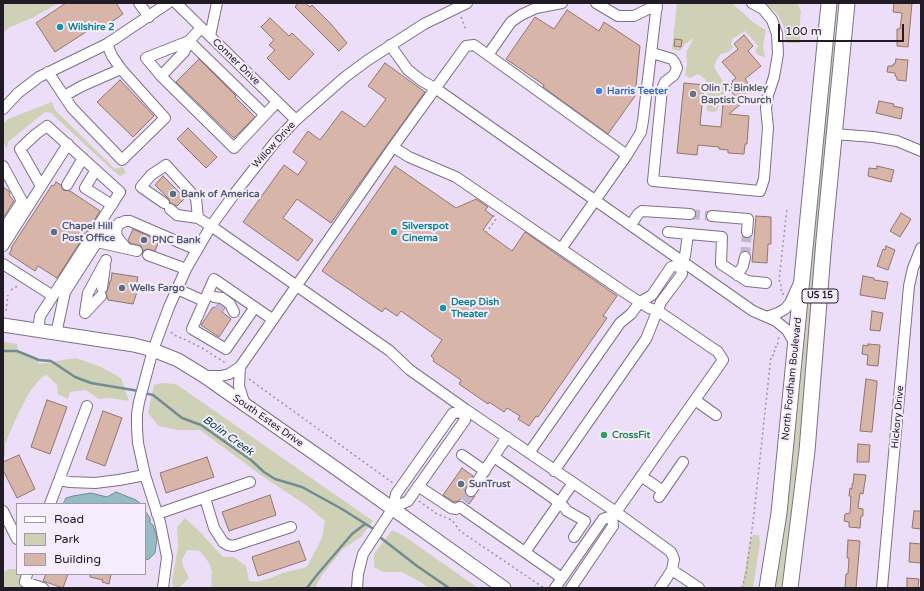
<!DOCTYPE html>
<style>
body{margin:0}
#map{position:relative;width:924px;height:591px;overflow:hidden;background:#ecdef8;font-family:"Varela Round",sans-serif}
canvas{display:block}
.frame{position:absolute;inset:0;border:4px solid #201b24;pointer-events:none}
.legend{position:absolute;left:16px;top:503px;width:130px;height:72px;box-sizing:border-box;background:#f6edfd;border:1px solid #a099a6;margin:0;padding:5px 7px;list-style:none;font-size:12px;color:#201b24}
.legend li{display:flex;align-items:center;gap:8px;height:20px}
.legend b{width:20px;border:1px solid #a099a6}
.scale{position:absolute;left:778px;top:24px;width:126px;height:18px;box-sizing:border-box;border:2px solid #201b24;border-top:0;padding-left:5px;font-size:12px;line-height:14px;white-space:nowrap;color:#201b24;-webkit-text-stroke:3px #f6edfd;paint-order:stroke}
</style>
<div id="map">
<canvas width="924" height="591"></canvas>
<div class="frame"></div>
<ul class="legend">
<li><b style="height:5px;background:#fff"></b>Road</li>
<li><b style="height:11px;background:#ced1b6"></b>Park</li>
<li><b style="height:11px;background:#d8b5a9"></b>Building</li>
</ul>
<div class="scale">100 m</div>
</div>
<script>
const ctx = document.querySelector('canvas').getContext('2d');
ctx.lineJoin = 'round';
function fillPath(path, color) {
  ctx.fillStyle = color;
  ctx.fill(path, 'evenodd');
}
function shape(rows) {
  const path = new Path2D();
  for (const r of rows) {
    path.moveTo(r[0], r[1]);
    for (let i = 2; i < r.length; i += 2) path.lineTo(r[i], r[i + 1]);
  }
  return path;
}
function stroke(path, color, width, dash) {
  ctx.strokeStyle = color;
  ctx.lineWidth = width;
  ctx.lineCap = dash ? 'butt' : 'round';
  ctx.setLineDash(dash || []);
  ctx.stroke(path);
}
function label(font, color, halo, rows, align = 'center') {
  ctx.font = font + ' "Varela Round",sans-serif';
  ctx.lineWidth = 4;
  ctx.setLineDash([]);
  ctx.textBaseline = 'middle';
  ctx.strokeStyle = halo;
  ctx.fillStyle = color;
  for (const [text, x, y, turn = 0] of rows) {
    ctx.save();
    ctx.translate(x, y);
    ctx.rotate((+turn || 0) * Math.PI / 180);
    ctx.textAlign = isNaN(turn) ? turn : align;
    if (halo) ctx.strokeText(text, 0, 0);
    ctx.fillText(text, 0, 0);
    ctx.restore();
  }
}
fillPath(shape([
 [3,3,59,3,32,18,10,27,3,33],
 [677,3,732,3,754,23,766,30,763,46,765,57,760,56,755,52,758,46,745,31,732,39,731,44,733,48,728,52,721,54,717,59,714,67,726,87,724,98,719,105,717,111,713,112,707,111,706,80,698,74,690,78,685,75,687,64,686,52,694,38,684,45,680,51,672,49],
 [766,3,797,3,801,11,800,21,800,43,786,43,784,27,778,15],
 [833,3,838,3,833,55,832,112,805,431,785,588,773,588],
 [52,102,55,110,115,169,123,167,126,173,120,176,109,167,51,113,45,112,8,142,7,149,3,141,3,124,8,119],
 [3,342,17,344,18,351,39,360,38,364,76,358,101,367,121,378,129,401,110,398,99,399,86,390,70,392,68,399,58,394,57,385,47,375,42,377,30,391,17,416,5,444,5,455,3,458],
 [162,383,176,384,373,521,361,537,343,549,322,575,315,588,211,588,212,572,209,563,200,551,187,550,182,560,183,566,189,578,179,588,173,588,172,582,178,547,177,527,185,518,200,532,223,557,234,557,246,566,249,581,256,582,271,578,282,573,307,567,322,538,325,521,306,505,265,478,200,430,177,430,159,426,148,413,154,385],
 [392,530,404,536,478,588,428,588,422,583,402,572,383,572,374,567,374,554],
 [753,535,759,535,760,542,753,588,742,588,750,541],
 [9,569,17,569,17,574,20,574,20,588,3,588,3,572]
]), '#ced1b6');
const water = shape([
 [116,492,136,500,141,504,63,504,66,498,73,496,91,493,107,497,116,492],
 [145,511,150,518,150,523,153,525,157,538,155,553,149,559,145,560,145,511]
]);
fillPath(water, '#94bcc2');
stroke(water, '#718c93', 1);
stroke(shape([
 [3,351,17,351,39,360,51,361,75,377,91,383,139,391],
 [144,393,153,395,182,418,201,425,251,460,264,472,275,479,302,487,342,509,372,528],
 [381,538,417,566,449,588],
 [307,588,316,576,352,534,365,524]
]), '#718c93', 2.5);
const building = shape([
 [66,3,116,3,123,14,98,31,95,26,55,52,36,23,66,3],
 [298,3,305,3,310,7,312,5,331,24,347,43,339,51,295,7,298,3],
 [894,3,912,3,908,47,897,46,897,29,900,29,902,13,893,12,894,3],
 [567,10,599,31,604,22,640,46,635,96,608,134,543,87,544,85,506,59,535,17,554,29,567,10],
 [270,18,289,36,292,33,314,54,289,80,267,58,275,50,269,45,274,40,261,27,270,18],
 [744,35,753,46,748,51,761,66,745,79,748,83,747,84,748,85,746,87,748,89,746,91,747,92,739,99,742,103,729,114,749,116,747,144,745,144,744,154,728,153,728,150,719,149,719,147,698,145,697,155,677,153,684,83,704,85,700,125,721,127,723,103,730,104,730,99,735,96,731,91,732,90,731,88,733,86,731,84,733,83,732,81,736,78,722,62,738,49,734,44,744,35],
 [675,39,682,40,681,47,674,46,675,39],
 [199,59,236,96,235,97,255,117,234,138,176,82,199,59],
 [896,59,908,60,906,81,897,80,897,77,895,76,895,73,887,72,888,66,893,66,893,64,895,64,896,59],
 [385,63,425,92,331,223,297,199,283,218,313,240,298,261,243,222,284,165,298,175,307,162,293,152,308,131,320,140,342,111,365,127,386,99,368,86,385,63],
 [120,80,154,116,133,137,97,102,120,80],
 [879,101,894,104,893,106,903,108,901,119,876,113,879,101],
 [188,128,217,157,206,168,177,139,188,128],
 [395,166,456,208,476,199,488,207,485,210,493,216,483,230,512,251,525,232,617,296,603,316,607,318,538,417,536,416,529,426,518,419,520,416,507,408,504,412,489,402,488,404,459,384,461,380,433,361,434,359,431,356,442,340,401,311,397,316,385,308,382,312,322,271,395,166],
 [877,166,894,170,891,182,868,176,869,168,877,169,877,166],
 [163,176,185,198,177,206,170,203,168,198,155,185,163,176],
 [56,182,61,185,63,190,70,191,100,211,57,278,38,266,35,271,9,254,12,249,11,248,52,185,54,186,56,182],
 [3,187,9,191,10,193,9,195,14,201,3,218,3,187],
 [901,213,911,219,900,237,890,231,901,213],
 [756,216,771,217,771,244,768,244,767,263,752,262,756,216],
 [133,229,159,241,155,251,147,249,143,251,141,246,130,243,128,240,133,229],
 [886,246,895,250,888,270,877,266,883,249,885,250,886,246],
 [112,273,138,277,135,292,137,292,133,304,108,300,106,293,108,289,110,281,111,281,112,273],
 [863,276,874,278,874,280,888,282,885,299,860,295,863,276],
 [218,304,225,308,222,312,231,319,219,337,201,325,213,307,215,308,218,304],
 [872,311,883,313,880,331,870,330,872,311],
 [868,344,880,345,878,366,867,365,868,355,862,354,863,345,868,346,868,344],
 [866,379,877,381,877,384,872,432,860,431,866,379],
 [47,400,67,407,50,454,31,447,47,400],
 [103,411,122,418,105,466,86,459,103,411],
 [858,444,870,445,869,462,857,462,858,444],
 [19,455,35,489,17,498,3,470,3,462,19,455],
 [207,457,214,477,166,493,160,473,207,457],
 [462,468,473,476,465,490,465,494,468,497,471,497,475,496,469,504,461,498,459,501,454,502,443,495,462,468],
 [854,474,866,475,863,494,860,493,858,508,863,509,863,516,861,516,860,528,849,527,849,522,844,521,845,514,850,513,851,496,849,496,850,488,852,489,852,484,853,484,854,474],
 [270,495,276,515,229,531,222,512,270,495],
 [914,511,921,511,921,529,912,528,914,511],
 [848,540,860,541,856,588,845,588,846,574,848,574,849,558,847,558,848,540],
 [299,541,306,560,258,576,252,557,299,541],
 [910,543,921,544,921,563,909,562,910,543],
 [46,574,68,574,63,588,43,581,46,574],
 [90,574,111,574,109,584,102,582,103,580,90,577,90,574],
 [907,578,919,579,918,588,907,588,907,578]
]);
fillPath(building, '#d8b5a9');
stroke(building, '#91756c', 1);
stroke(shape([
 [690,214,712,216],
 [745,257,747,232],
 [218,304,224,309],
 [464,501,471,491]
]), '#c3b7ce', 10, [10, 5]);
const minor = shape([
 [139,3,149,17],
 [176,3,296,120],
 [596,3,618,16,634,16,650,8,657,8],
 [201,28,189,41,146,58,161,76,234,148,277,102],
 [210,36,217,3],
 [107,44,112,56,121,69,165,118,122,160,72,108,64,96,82,86,121,69],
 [390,45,408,70,422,81,435,88,753,311,776,321,787,330,795,344],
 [652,53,672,59,675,63,677,68,674,75,665,82,662,89,653,181,760,191,764,179,768,128,766,108,768,95,774,77,778,54,777,34,772,20,763,9,752,3],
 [488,55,511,22,521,15,536,8,562,3],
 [48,72,64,96],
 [161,76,184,52,189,41,264,114],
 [3,109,18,93,39,77,107,44,168,3],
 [834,134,873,137,897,141,921,151],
 [393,147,409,157,456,177,624,292,649,308,658,311,718,352,723,360,616,512,465,409],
 [3,166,22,201,3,230],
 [95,169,94,173,85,188,112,205],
 [67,185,83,158],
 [164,203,141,187,151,175,166,165,196,198,198,218],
 [170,209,177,215,198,218,211,226,390,351,410,370,465,409,463,412,465,420,408,501,393,508],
 [712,216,748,219,747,232],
 [119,223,116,230,117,237,126,248],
 [631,225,638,214,642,211,690,214],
 [668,232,722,237,721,264,747,281,766,283],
 [97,242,137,251],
 [3,246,68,144],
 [561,249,627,155,641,132,643,121,657,3],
 [148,255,186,269],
 [3,264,53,296],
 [737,275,743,266,745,257],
 [102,288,105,266],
 [177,289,204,301],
 [214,297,222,298,230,304,234,312],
 [255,307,226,349,192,329,214,279,272,319],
 [85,313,88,293,106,260],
 [85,313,101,296],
 [767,317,778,313,785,309,790,303,799,283],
 [38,331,40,316,120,192,47,126,36,134,20,149,41,186],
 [56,334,65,292,97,242,102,235,112,228,125,221,130,221,197,250],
 [240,367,239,386,245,405],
 [204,376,221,376,229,374,240,367,393,147,466,46,474,45,627,155],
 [695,400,716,415],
 [529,453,620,323,631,314,640,302,652,295,671,267,680,265,683,261,685,256,688,234],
 [462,455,485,471],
 [494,457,553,498,564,507,567,511,585,521,574,537],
 [554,471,646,339,661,302,682,274,680,265],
 [641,476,663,491],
 [59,480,70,482,95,483,119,480,145,475],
 [418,486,451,508,456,509,460,507,562,578],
 [471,491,507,437],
 [659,497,683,462],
 [205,498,214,528,223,542,228,545,233,546,291,527],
 [50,504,87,406],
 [3,511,17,539],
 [157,514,250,482],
 [525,552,573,483],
 [672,570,699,588],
 [27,574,25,582,43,588],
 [163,588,167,557,160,522,145,475,138,443,137,428,137,414,139,402,153,350,169,307,186,269,211,226,235,193,275,142,296,120,345,77,368,60,424,24,467,3],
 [357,588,358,574,363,554,393,508,396,494,453,413,463,412],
 [555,588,603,519,612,516,616,512,671,552,674,559,672,570,660,588],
 [571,588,613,526,612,516],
 [882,588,909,286,913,268,921,248]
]);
const major = shape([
 [3,325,134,345,153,350,178,360,204,376,334,467,504,588]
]);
const highway = shape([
 [767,588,779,513,829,3],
 [790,588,807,451,824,240,847,3]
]);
stroke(minor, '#7d7087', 12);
stroke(major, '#7d7087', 15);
stroke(highway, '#7d7087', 17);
stroke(shape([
 [461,17,466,30],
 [486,233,496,219,493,215,493,213],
 [11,290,16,287,18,284],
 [783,295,783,291,781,290,781,283,779,280,787,209],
 [6,311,8,295],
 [171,332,174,335,186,340,202,348,227,364],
 [249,379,393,483],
 [419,501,437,514,452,520,460,531,544,588],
 [742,588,746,574,754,514,771,356,774,355,775,347,777,347,779,335]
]), '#9c92a5', 1.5, [2, 3]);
stroke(minor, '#fff', 10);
stroke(major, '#fff', 13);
stroke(highway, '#fff', 15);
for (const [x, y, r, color] of [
 [60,27,4,"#0f9aa8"],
 [599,91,4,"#3f7fe0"],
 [693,94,4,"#6b7280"],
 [173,194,4,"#5c6f8a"],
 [54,232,4,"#5c6f8a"],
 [394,232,4,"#0f9aa8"],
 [144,240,4,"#5c6f8a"],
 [122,288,4,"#5c6f8a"],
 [443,308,4,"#0f9aa8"],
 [604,435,4,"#2e9e5b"],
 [461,484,4,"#5c6f8a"]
]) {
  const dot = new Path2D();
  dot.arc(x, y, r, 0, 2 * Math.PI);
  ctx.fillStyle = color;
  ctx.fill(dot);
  stroke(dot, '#f6edfd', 1.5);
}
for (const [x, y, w] of [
 [820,296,36]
]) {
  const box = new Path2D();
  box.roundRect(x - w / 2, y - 7, w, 14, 3);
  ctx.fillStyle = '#f6edfd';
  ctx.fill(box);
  stroke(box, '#201b24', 1);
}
label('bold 9px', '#201b24', null, [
 ["US 15",820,296]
]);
label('bold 10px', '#0d838f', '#f6edfd', [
 ["Wilshire 2",68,27],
 ["Silverspot",402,226],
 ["Cinema",402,238],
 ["Deep Dish",451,302],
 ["Theater",451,314]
], 'left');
label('10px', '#201b24', '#f6edfd', [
 ["Conner Drive",236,62,44],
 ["Willow Drive",274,145,-48],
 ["North Fordham Boulevard",792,379,-84],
 ["Hickory Drive",898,417,-85],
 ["South Estes Drive",268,421,35]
]);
label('bold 10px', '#5b616d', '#f6edfd', [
 ["Olin T. Binkley",701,88],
 ["Baptist Church",701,100]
], 'left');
label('bold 10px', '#366cbe', '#f6edfd', [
 ["Harris Teeter",607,91]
], 'left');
label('bold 10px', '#4e5e75', '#f6edfd', [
 ["Bank of America",181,194],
 ["Chapel Hill",62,226],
 ["Post Office",62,238],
 ["PNC Bank",152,240],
 ["Wells Fargo",130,288],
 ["SunTrust",469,484]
], 'left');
label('bold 10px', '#27864d', '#f6edfd', [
 ["CrossFit",612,435]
], 'left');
label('italic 11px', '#003f46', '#f6edfd', [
 ["Bolin Creek",228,436,36]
]);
</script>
